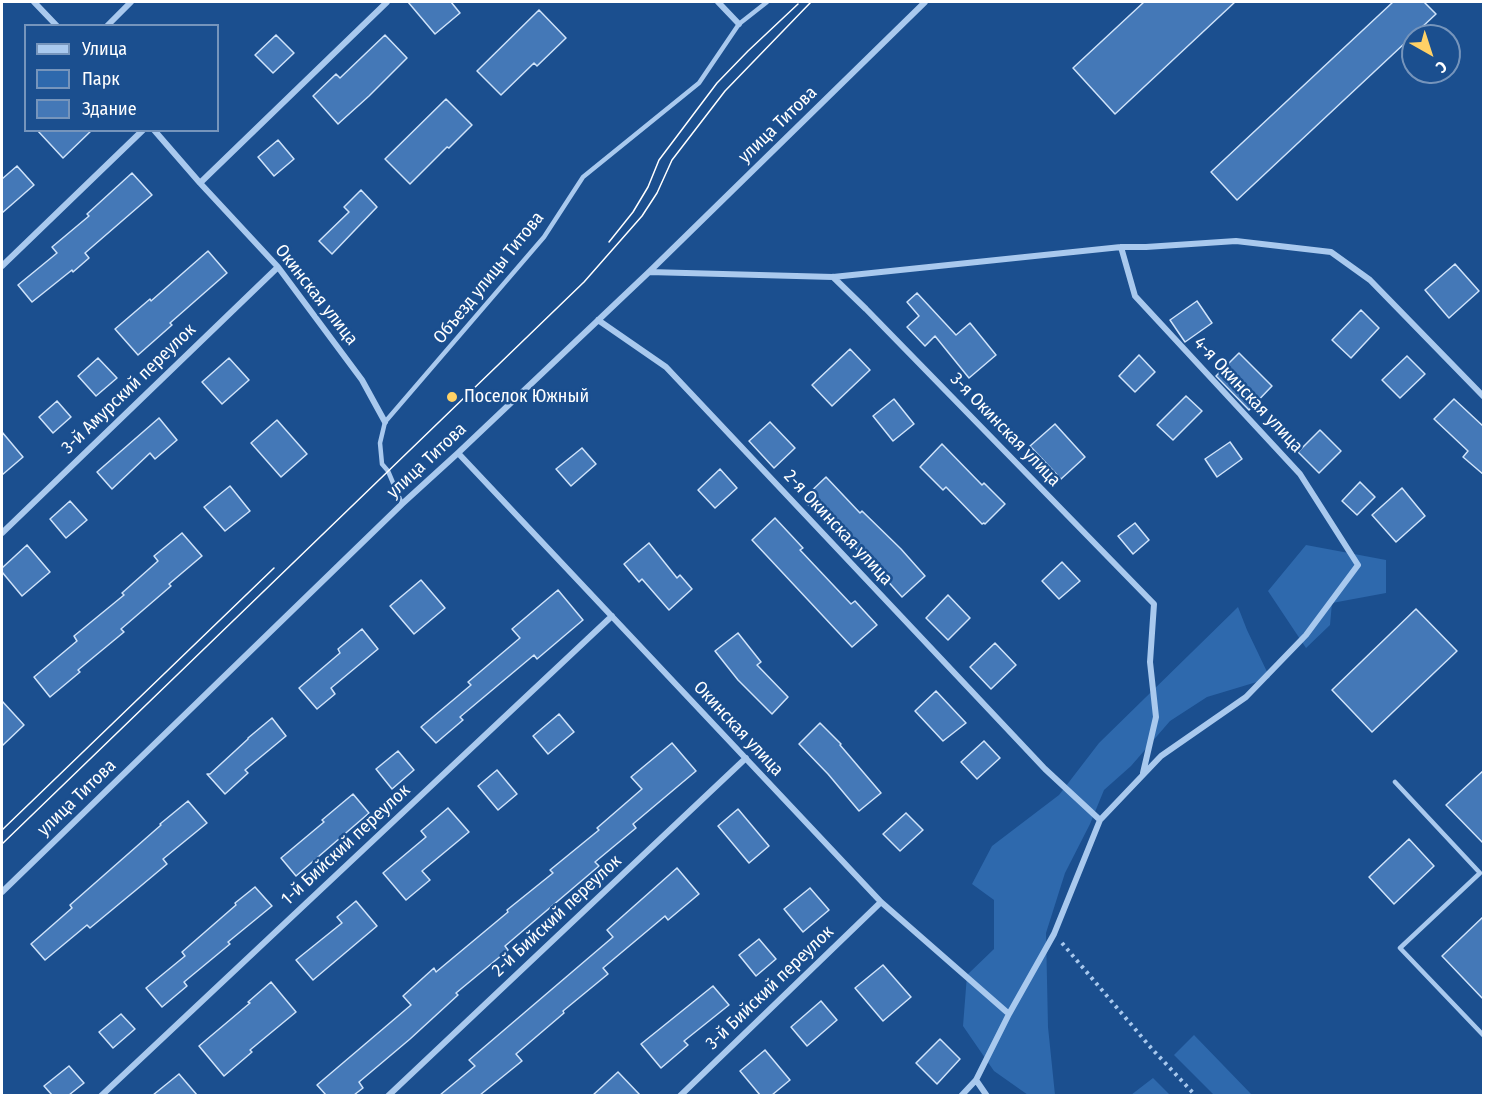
<!DOCTYPE html>
<meta charset="utf-8">
<style>
body{margin:0}
#map{position:relative;width:1485px;height:1097px;overflow:hidden;background:#1b4f8f;font-family:"Fira Sans Condensed",sans-serif}
canvas{display:block}
.frame{position:absolute;inset:0;border:3px solid #fff;pointer-events:none}
.legend{position:absolute;left:24px;top:24px;width:195px;height:108px;box-sizing:border-box;background:#1b4f8f;border:2px solid #7695bc;margin:0;padding:8px 10px;list-style:none;font-size:18px;color:#fff}
.legend li{display:flex;align-items:center;gap:12px;height:30px}
.legend b{width:30px;border:2px solid #7695bc}
.north{position:absolute;left:1401px;top:24px;width:60px;height:60px;box-sizing:border-box;background:#1b4f8f;border:2px solid #7695bc;border-radius:50%;rotate:141deg;font-size:16px;font-weight:700;line-height:24px;text-align:center;color:#fff}
.north::after{content:'';display:block;margin:auto;width:21px;height:27px;background:#ffd166;clip-path:polygon(50% 0,100% 100%,50% 72%,0 100%)}
</style>
<div id="map">
<canvas width="1485" height="1097"></canvas>
<div class="frame"></div>
<ul class="legend">
<li><b style="height:8px;background:#a9c9ee"></b>Улица</li>
<li><b style="height:16px;background:#2e69ad"></b>Парк</li>
<li><b style="height:16px;background:#4478b7"></b>Здание</li>
</ul>
<div class="north">С</div>
</div>
<script>
const ctx = document.querySelector('canvas').getContext('2d');
ctx.lineJoin = 'round';
function fillPath(path, color) {
  ctx.fillStyle = color;
  ctx.fill(path, 'evenodd');
}
function shape(rows) {
  const path = new Path2D();
  for (const r of rows) {
    path.moveTo(r[0], r[1]);
    for (let i = 2; i < r.length; i += 2) path.lineTo(r[i], r[i + 1]);
  }
  return path;
}
function stroke(path, color, width, dash) {
  ctx.strokeStyle = color;
  ctx.lineWidth = width;
  ctx.lineCap = dash ? 'butt' : 'round';
  ctx.setLineDash(dash || []);
  ctx.stroke(path);
}
function label(font, color, halo, rows, align = 'center') {
  ctx.font = font + ' "Fira Sans Condensed",sans-serif';
  ctx.lineWidth = 5;
  ctx.setLineDash([]);
  ctx.textBaseline = 'middle';
  ctx.strokeStyle = halo;
  ctx.fillStyle = color;
  for (const [text, x, y, turn = 0] of rows) {
    ctx.save();
    ctx.translate(x, y);
    ctx.rotate((+turn || 0) * Math.PI / 180);
    ctx.textAlign = isNaN(turn) ? turn : align;
    if (halo) ctx.strokeText(text, 0, 0);
    ctx.fillText(text, 0, 0);
    ctx.restore();
  }
}
fillPath(shape([
 [1306,545,1386,560,1386,593,1332,603,1330,625,1306,648,1268,591],
 [1238,607,1247,630,1270,678,1207,697,1170,721,1131,766,1104,790,1090,824,1065,873,1046,933,1048,1027,1055,1095,1028,1095,994,1071,963,1026,967,975,994,949,994,900,972,884,992,846,1059,795,1099,743],
 [1194,1035,1252,1095,1214,1095,1174,1055],
 [1153,1078,1170,1095,1131,1095]
]), '#2e69ad');
const building = shape([
 [408,2,451,2,460,13,435,34,408,2],
 [1144,2,1235,2,1115,114,1073,68,1144,2],
 [1393,2,1424,2,1436,14,1237,200,1211,172,1393,2],
 [539,10,566,38,537,66,534,63,501,95,477,71,539,10],
 [276,35,294,53,273,73,255,55,276,35],
 [385,35,407,58,369,96,338,124,313,96,336,74,340,78,385,35],
 [446,99,472,125,449,148,447,147,410,184,385,159,446,99],
 [37,130,92,130,63,158,37,130],
 [278,140,294,159,274,176,258,157,278,140],
 [17,166,34,185,2,213,2,179,17,166],
 [132,173,152,195,85,253,89,258,73,272,72,270,32,302,18,285,57,253,52,247,89,216,87,214,132,173],
 [361,190,377,207,332,254,319,241,349,212,344,207,361,190],
 [208,251,227,273,170,323,172,325,138,355,115,329,150,299,151,301,208,251],
 [1455,264,1479,291,1449,318,1425,290,1455,264],
 [917,293,956,335,970,323,996,355,969,378,935,336,925,346,907,327,919,316,907,302,917,293],
 [1197,301,1212,323,1185,342,1170,320,1197,301],
 [1361,310,1379,328,1351,358,1332,340,1361,310],
 [850,349,870,370,832,406,812,385,850,349],
 [1239,353,1272,386,1249,410,1216,376,1239,353],
 [1139,355,1155,372,1135,392,1119,376,1139,355],
 [1407,356,1425,374,1400,398,1382,380,1407,356],
 [98,358,117,378,96,396,78,376,98,358],
 [229,358,249,380,222,404,202,382,229,358],
 [1186,396,1202,411,1173,440,1157,425,1186,396],
 [894,399,914,424,893,441,873,416,894,399],
 [1454,399,1484,427,1484,475,1463,457,1468,451,1434,419,1454,399],
 [57,401,71,417,53,433,39,417,57,401],
 [159,418,177,440,155,459,150,453,112,489,97,472,159,418],
 [277,420,307,454,281,477,251,443,277,420],
 [770,422,795,448,774,468,749,441,770,422],
 [1055,424,1085,457,1061,479,1030,446,1055,424],
 [1320,430,1341,451,1319,473,1298,452,1320,430],
 [2,432,23,457,2,475,2,432],
 [1230,442,1242,459,1217,477,1205,459,1230,442],
 [942,444,982,485,984,483,1005,504,985,524,984,523,982,524,946,487,943,490,920,467,942,444],
 [582,448,596,464,571,486,556,469,582,448],
 [720,469,737,488,715,508,698,490,720,469],
 [826,477,860,513,862,511,901,549,925,576,902,597,875,567,827,520,825,523,803,499,826,477],
 [1360,482,1375,497,1357,515,1342,501,1360,482],
 [230,486,250,511,225,531,204,507,230,486],
 [1402,488,1425,516,1396,542,1372,515,1402,488],
 [70,501,87,520,66,538,50,519,70,501],
 [775,518,803,548,800,550,851,604,855,601,877,625,852,647,752,540,775,518],
 [1135,523,1149,540,1133,554,1118,536,1135,523],
 [182,533,202,556,169,584,171,586,121,629,124,632,78,670,80,672,50,697,34,677,77,641,74,636,124,595,122,593,158,561,154,556,182,533],
 [649,543,677,578,680,575,692,589,669,610,642,579,639,582,624,564,649,543],
 [27,545,50,572,22,596,2,572,2,568,27,545],
 [1062,562,1080,581,1059,599,1042,581,1062,562],
 [421,580,445,608,414,634,390,606,421,580],
 [558,590,583,620,537,659,534,655,460,717,463,720,436,743,421,727,471,685,468,682,520,638,512,629,558,590],
 [948,595,970,618,948,640,926,618,948,595],
 [1416,609,1457,651,1372,732,1332,690,1416,609],
 [362,629,378,649,331,688,335,694,317,709,299,688,340,653,338,649,362,629],
 [738,633,761,662,757,665,788,697,772,714,738,680,715,651,738,633],
 [995,643,1016,665,991,689,970,667,995,643],
 [936,691,966,723,943,741,915,711,936,691],
 [2,701,24,725,2,746,2,701],
 [559,714,574,732,548,754,533,736,559,714],
 [272,718,286,736,245,770,248,773,225,794,207,774,210,774,248,739,248,738,272,718],
 [820,723,841,744,840,745,881,793,859,811,828,774,799,744,820,723],
 [984,741,1000,758,977,779,961,762,984,741],
 [672,743,696,771,633,824,636,828,595,862,599,866,505,946,508,950,456,993,458,995,410,1039,359,1082,363,1088,354,1095,326,1095,317,1085,411,1005,403,996,434,968,436,972,508,912,507,910,553,873,550,870,599,830,597,828,642,789,631,777,672,743],
 [398,751,414,770,392,789,376,769,398,751],
 [497,770,517,794,498,810,478,786,497,770],
 [1484,770,1484,844,1446,805,1484,770],
 [353,794,369,813,296,876,281,858,324,822,322,820,353,794],
 [188,801,207,823,163,859,167,864,136,890,90,928,87,925,45,960,31,944,72,908,70,905,161,825,160,824,188,801],
 [448,808,469,832,422,871,430,880,406,900,383,873,426,837,421,831,448,808],
 [738,809,769,846,749,863,718,826,738,809],
 [906,813,923,830,900,851,883,834,906,813],
 [1409,839,1434,866,1394,904,1369,877,1409,839],
 [677,868,699,894,668,920,665,916,603,968,608,974,563,1011,564,1013,516,1054,522,1061,480,1095,440,1095,475,1066,469,1060,613,937,607,930,677,868],
 [255,887,272,906,228,942,230,944,184,982,187,986,162,1007,146,988,185,956,182,952,236,905,235,903,255,887],
 [810,888,829,910,803,932,784,909,810,888],
 [356,901,377,926,313,980,296,960,342,923,337,917,356,901],
 [1484,916,1484,1000,1442,956,1484,916],
 [759,939,776,959,756,976,739,955,759,939],
 [883,965,911,997,883,1021,855,988,883,965],
 [271,982,296,1012,250,1050,252,1052,224,1076,199,1046,250,1003,248,1002,271,982],
 [713,986,729,1005,684,1041,688,1045,661,1068,641,1044,713,986],
 [821,1001,837,1020,807,1046,791,1027,821,1001],
 [121,1014,135,1029,113,1048,99,1032,121,1014],
 [940,1039,960,1059,937,1084,916,1063,940,1039],
 [765,1050,790,1080,772,1095,760,1095,740,1071,765,1050],
 [69,1066,84,1083,69,1095,52,1095,44,1086,69,1066],
 [618,1072,640,1095,593,1095,618,1072],
 [179,1074,197,1095,153,1095,179,1074]
]);
fillPath(building, '#4478b7');
stroke(building, '#cfe3fa', 1.5);
stroke(shape([
 [1062,943,1152,1049,1196,1096]
]), '#a9c9ee', 4, [3, 4.5]);
stroke(shape([
 [402,504,388,471,382,464,380,443,385,422,544,237,583,177,699,83,739,24,767,2],
 [1395,782,1480,873,1400,948,1484,1036]
]), '#a9c9ee', 4.5);
stroke(shape([
 [34,2,57,26],
 [718,2,739,24],
 [107,26,131,2],
 [154,130,200,183,278,267,362,380,385,422],
 [200,183,387,2],
 [2,266,143,130],
 [649,272,833,277,1121,247,1146,247,1236,241,1331,252,1370,280,1484,397],
 [833,277,866,309,1154,604,1150,662,1156,717,1143,773],
 [598,320,666,367,1045,769,1100,820],
 [458,453,881,902,1009,1014],
 [2,533,278,267],
 [2,892,402,504,458,453,649,272,925,2],
 [976,1080,987,1096],
 [101,1096,612,616],
 [388,1096,746,758],
 [680,1096,881,902],
 [961,1096,976,1080,1009,1014,1054,934,1100,820,1161,756,1246,697,1306,635,1358,565,1300,474,1135,296,1121,247]
]), '#a9c9ee', 6);
stroke(shape([
 [609,242,633,212,648,187,659,160,717,83,748,51,798,4],
 [2,830,274,568],
 [2,844,584,282,642,216,657,193,672,160,725,91,811,2]
]), '#fff', 1.5);
for (const [x, y, r, color] of [
 [452,397,6,"#ffd166"]
]) {
  const dot = new Path2D();
  dot.arc(x, y, r, 0, 2 * Math.PI);
  ctx.fillStyle = color;
  ctx.fill(dot);
  stroke(dot, '#1b4f8f', 2);
}
label('18px', '#fff', '#1b4f8f', [
 ["улица Титова",778,125,-44],
 ["Объезд улицы Титова",489,278,-51],
 ["Окинская улица",316,295,52],
 ["3-й Амурский переулок",129,389,-44],
 ["4-я Окинская улица",1248,395,47],
 ["3-я Окинская улица",1005,430,46],
 ["улица Титова",427,461,-43],
 ["2-я Окинская улица",838,528,47],
 ["Окинская улица",738,729,47],
 ["улица Титова",77,798,-44],
 ["1-й Бийский переулок",346,845,-43],
 ["2-й Бийский переулок",557,916,-43],
 ["3-й Бийский переулок",770,988,-44]
]);
label('18px', '#fff', '#1b4f8f', [
 ["Поселок Южный",464,397]
], 'left');
</script>
